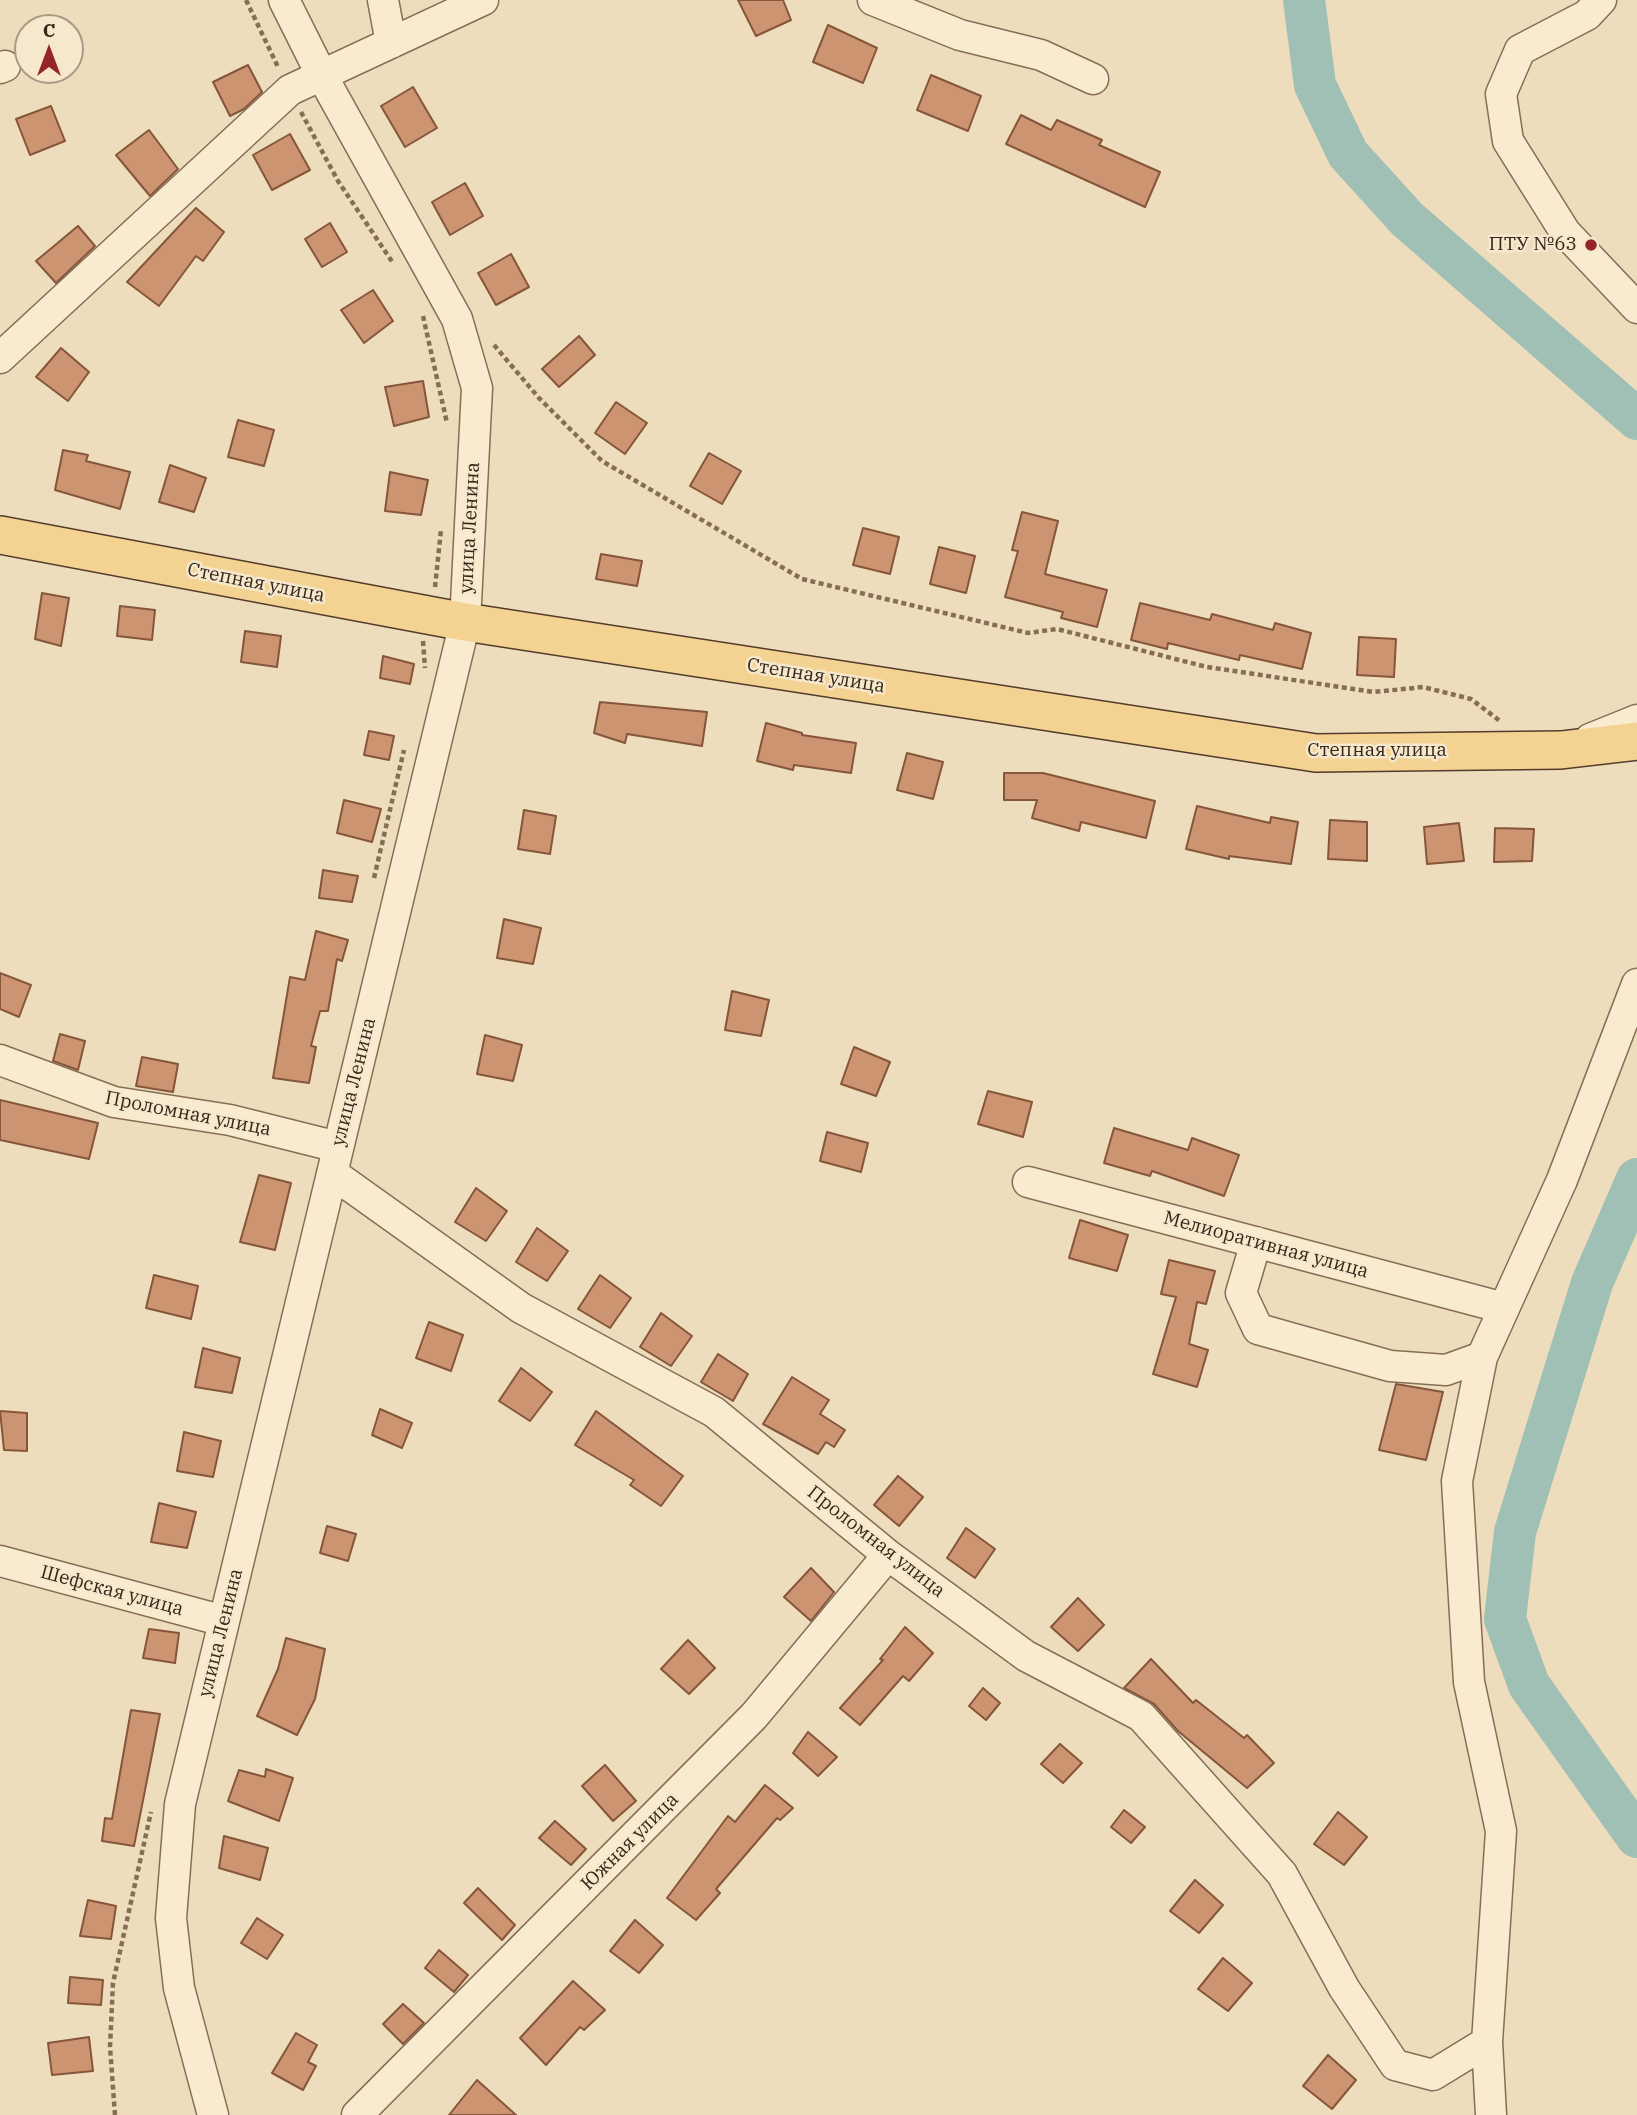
<!DOCTYPE html>
<meta charset="utf-8">
<style>
body{margin:0}
#map{position:relative;width:1637px;height:2115px;overflow:hidden;background:#eeddbc;font-family:"IBM Plex Serif",serif}
canvas{display:block}
.north{position:absolute;left:14px;top:14px;width:70px;height:70px;box-sizing:border-box;background:#f6e8cc;border:2px solid #a99a85;border-radius:50%;rotate:0deg;font-size:19px;font-weight:700;line-height:28px;text-align:center;color:#35261b}
.north::after{content:'';display:block;margin:auto;width:24px;height:32px;background:#96252a;clip-path:polygon(50% 0,100% 100%,50% 72%,0 100%)}
</style>
<div id="map">
<canvas width="1637" height="2115"></canvas>
<div class="north">С</div>
</div>
<script>
const ctx = document.querySelector('canvas').getContext('2d');
ctx.lineJoin = 'round';
function shape(rows) {
  const path = new Path2D();
  for (const r of rows) {
    path.moveTo(r[0], r[1]);
    for (let i = 2; i < r.length; i += 2) path.lineTo(r[i], r[i + 1]);
  }
  return path;
}
function stroke(path, color, width, dash) {
  ctx.strokeStyle = color;
  ctx.lineWidth = width;
  ctx.lineCap = dash ? 'butt' : 'round';
  ctx.setLineDash(dash || []);
  ctx.stroke(path);
}
function fillPath(path, color) {
  ctx.fillStyle = color;
  ctx.fill(path, 'evenodd');
}
function label(font, color, halo, rows, align = 'center') {
  ctx.font = font + ' "IBM Plex Serif",serif';
  ctx.lineWidth = 5;
  ctx.setLineDash([]);
  ctx.textBaseline = 'middle';
  ctx.strokeStyle = halo;
  ctx.fillStyle = color;
  for (const [text, x, y, turn = 0] of rows) {
    ctx.save();
    ctx.translate(x, y);
    ctx.rotate((+turn || 0) * Math.PI / 180);
    ctx.textAlign = isNaN(turn) ? turn : align;
    if (halo) ctx.strokeText(text, 0, 0);
    ctx.fillText(text, 0, 0);
    ctx.restore();
  }
}
stroke(shape([
 [1304,0,1315,85,1348,154,1407,219,1637,419],
 [1637,1179,1592,1283,1515,1532,1505,1619,1529,1685,1637,1837]
]), '#a0bfb5', 42);
const building = shape([
 [738,0,783,0,791,20,756,36,738,0],
 [828,25,877,48,863,83,813,62,828,25],
 [248,65,262,92,244,109,230,116,213,82,248,65],
 [931,75,981,96,968,131,917,110,931,75],
 [413,87,437,128,405,147,381,106,413,87],
 [51,106,65,141,30,155,16,119,51,106],
 [1021,115,1051,130,1057,120,1102,140,1099,145,1160,172,1145,207,1006,144,1021,115],
 [149,130,178,169,150,196,116,155,149,130],
 [290,134,310,170,272,190,253,155,290,134],
 [465,183,483,216,450,235,432,202,465,183],
 [196,208,224,232,203,261,196,256,159,306,127,282,196,208],
 [330,223,347,252,322,267,305,239,330,223],
 [78,226,95,246,56,283,36,261,78,226],
 [511,254,529,287,496,305,478,273,511,254],
 [373,290,393,321,364,343,341,310,373,290],
 [579,336,595,355,559,387,542,369,579,336],
 [61,348,89,372,68,401,36,377,61,348],
 [423,381,429,417,394,426,385,387,423,381],
 [616,402,647,423,625,454,595,433,616,402],
 [238,420,274,430,264,466,228,457,238,420],
 [63,450,88,455,86,461,130,472,120,509,55,490,63,450],
 [709,453,741,471,722,504,690,486,709,453],
 [170,465,206,478,194,512,159,502,170,465],
 [390,472,428,480,421,515,385,511,390,472],
 [1022,512,1058,521,1045,574,1107,590,1097,627,1061,618,1063,612,1005,597,1018,551,1012,550,1022,512],
 [863,528,899,537,890,574,853,565,863,528],
 [939,547,975,556,966,593,930,584,939,547],
 [601,554,642,561,637,586,596,579,601,554],
 [42,593,69,598,61,646,35,639,42,593],
 [1140,603,1210,620,1212,614,1273,630,1275,623,1311,633,1302,669,1240,655,1239,660,1168,643,1167,649,1131,640,1140,603],
 [120,606,155,610,152,640,117,636,120,606],
 [245,631,281,636,277,667,241,662,245,631],
 [1359,637,1396,639,1394,677,1357,675,1359,637],
 [383,656,414,664,410,684,380,678,383,656],
 [600,702,707,712,702,746,627,734,625,743,594,733,600,702],
 [766,723,802,733,802,735,856,743,851,773,794,765,793,770,757,761,766,723],
 [369,731,394,736,389,760,364,755,369,731],
 [907,753,943,762,933,799,897,790,907,753],
 [1004,773,1043,773,1155,801,1146,838,1081,822,1079,831,1032,818,1037,800,1004,800,1004,773],
 [344,800,381,809,372,842,337,833,344,800],
 [1197,806,1270,823,1271,817,1298,822,1291,864,1229,856,1229,859,1186,849,1197,806],
 [524,810,556,816,550,854,518,849,524,810],
 [1330,820,1367,822,1367,861,1328,859,1330,820],
 [1459,823,1464,861,1427,864,1424,827,1459,823],
 [1495,828,1534,829,1532,861,1494,862,1495,828],
 [323,870,358,876,352,902,319,898,323,870],
 [504,919,541,928,533,964,497,958,504,919],
 [316,931,348,940,342,961,337,959,328,1011,320,1011,311,1046,316,1047,309,1083,273,1078,290,977,305,980,316,931],
 [0,973,31,985,19,1017,0,1009,0,973],
 [732,991,769,1000,761,1036,725,1030,732,991],
 [60,1034,85,1041,78,1070,53,1061,60,1034],
 [485,1035,522,1045,513,1081,477,1074,485,1035],
 [854,1047,890,1062,876,1096,841,1084,854,1047],
 [142,1057,178,1064,173,1092,136,1086,142,1057],
 [988,1091,1032,1102,1023,1137,978,1124,988,1091],
 [0,1100,98,1123,89,1159,0,1140,0,1100],
 [1114,1128,1188,1150,1192,1138,1239,1155,1224,1196,1152,1171,1150,1176,1104,1163,1114,1128],
 [827,1132,868,1143,861,1172,820,1161,827,1132],
 [259,1175,291,1183,275,1250,240,1242,259,1175],
 [476,1188,507,1211,486,1241,455,1222,476,1188],
 [1080,1220,1128,1235,1117,1271,1069,1258,1080,1220],
 [537,1228,568,1251,547,1281,516,1262,537,1228],
 [1169,1260,1215,1271,1206,1304,1197,1302,1189,1344,1208,1350,1197,1387,1153,1374,1176,1297,1161,1294,1169,1260],
 [154,1275,198,1286,191,1319,146,1308,154,1275],
 [600,1275,631,1298,610,1328,578,1309,600,1275],
 [661,1313,692,1336,671,1366,640,1347,661,1313],
 [429,1322,463,1335,451,1371,416,1358,429,1322],
 [203,1348,240,1358,232,1393,195,1387,203,1348],
 [718,1354,748,1374,733,1401,701,1382,718,1354],
 [521,1368,552,1392,530,1421,499,1401,521,1368],
 [792,1377,829,1400,820,1414,845,1430,834,1447,826,1442,818,1454,763,1424,792,1377],
 [1396,1384,1443,1392,1426,1460,1379,1450,1396,1384],
 [380,1409,412,1423,402,1448,372,1435,380,1409],
 [0,1411,27,1413,27,1451,4,1450,0,1411],
 [596,1411,683,1476,661,1506,630,1485,634,1480,575,1445,596,1411],
 [184,1432,221,1441,213,1477,177,1471,184,1432],
 [898,1476,923,1497,899,1526,874,1505,898,1476],
 [159,1503,196,1512,187,1548,151,1542,159,1503],
 [327,1526,356,1534,348,1561,320,1553,327,1526],
 [966,1528,995,1549,975,1578,947,1558,966,1528],
 [811,1568,834,1592,811,1621,784,1597,811,1568],
 [1078,1598,1104,1625,1078,1651,1051,1627,1078,1598],
 [905,1627,933,1653,909,1681,903,1676,860,1725,840,1708,883,1660,880,1659,905,1627],
 [149,1629,179,1633,175,1663,143,1658,149,1629],
 [286,1638,325,1649,315,1699,297,1735,257,1716,278,1669,286,1638],
 [688,1640,715,1668,689,1694,661,1669,688,1640],
 [1151,1659,1193,1703,1196,1700,1244,1738,1247,1735,1274,1763,1247,1788,1178,1731,1154,1704,1124,1688,1151,1659],
 [983,1688,1000,1703,986,1720,969,1706,983,1688],
 [131,1710,160,1714,134,1846,102,1841,105,1818,112,1819,131,1710],
 [808,1732,837,1757,818,1776,793,1753,808,1732],
 [1060,1744,1082,1763,1063,1783,1041,1764,1060,1744],
 [605,1765,636,1801,613,1821,582,1786,605,1765],
 [266,1769,293,1778,279,1821,228,1801,239,1770,265,1777,266,1769],
 [765,1785,793,1808,780,1820,777,1818,716,1889,720,1893,696,1920,667,1898,728,1816,735,1822,765,1785],
 [1124,1810,1145,1827,1131,1843,1111,1827,1124,1810],
 [1338,1812,1367,1837,1344,1865,1314,1844,1338,1812],
 [555,1821,586,1849,571,1865,539,1838,555,1821],
 [224,1836,268,1848,260,1880,219,1868,224,1836],
 [1195,1880,1223,1905,1199,1933,1170,1911,1195,1880],
 [478,1888,515,1925,502,1940,464,1903,478,1888],
 [88,1900,116,1906,111,1939,80,1936,88,1900],
 [257,1918,283,1935,267,1959,241,1943,257,1918],
 [635,1920,663,1945,639,1973,610,1951,635,1920],
 [439,1950,468,1975,454,1992,425,1968,439,1950],
 [1223,1958,1252,1983,1228,2011,1198,1989,1223,1958],
 [70,1977,103,1980,101,2005,68,2003,70,1977],
 [573,1981,605,2010,584,2030,580,2027,546,2065,520,2038,573,1981],
 [403,2004,424,2023,403,2044,383,2024,403,2004],
 [296,2033,317,2045,308,2062,316,2066,303,2090,272,2073,296,2033],
 [89,2037,93,2071,52,2075,48,2043,89,2037],
 [1328,2055,1356,2080,1332,2109,1303,2086,1328,2055],
 [477,2080,516,2115,449,2115,477,2080]
]);
fillPath(building, '#cd9471');
stroke(building, '#85563b', 2);
const minor = shape([
 [383,0,391,43],
 [873,0,960,35,1041,55,1093,79],
 [1601,0,1587,15,1520,50,1501,94,1508,141,1565,232,1637,308],
 [0,68,5,66],
 [0,358,290,90,483,0],
 [1590,739,1637,720],
 [0,1060,114,1102,230,1120,338,1147],
 [332,1173,521,1308,714,1412,888,1555,1026,1656,1141,1716,1282,1874,1344,1988,1395,2065,1433,2075,1487,2042,1501,1831,1469,1682,1457,1481,1482,1357,1562,1180,1637,984],
 [1028,1182,1504,1308],
 [1256,1242,1241,1293,1258,1329,1390,1366,1446,1370,1482,1357],
 [0,1561,224,1621],
 [1487,2042,1491,2115],
 [213,2115,179,1988,171,1918,180,1804,465,622,477,388,457,319,321,74,284,0],
 [357,2115,754,1716,888,1555]
]);
const major = shape([
 [0,535,465,622,1316,753,1561,750,1637,741]
]);
stroke(minor, '#866e56', 33);
stroke(major, '#533c2b', 40);
stroke(shape([
 [246,0,278,67],
 [301,112,338,181,393,263],
 [423,316,447,423],
 [494,345,539,398,602,461,802,579,1028,633,1057,629,1207,667,1374,692,1423,687,1471,699,1500,721],
 [435,587,441,530],
 [423,641,425,668],
 [374,878,404,750],
 [115,2115,110,2047,113,1983,151,1812]
]), '#866e56', 4.5, [5, 3.5]);
stroke(minor, '#f9ebcf', 30);
stroke(major, '#f4d292', 37);
for (const [x, y, r, color] of [
 [1591,245,7,"#96252a"]
]) {
  const dot = new Path2D();
  dot.arc(x, y, r, 0, 2 * Math.PI);
  ctx.fillStyle = color;
  ctx.fill(dot);
  stroke(dot, '#f6e8cc', 2.5);
}
label('19px', '#35261b', '#f6e8cc', [
 ["ПТУ №63",1577,245]
], 'right');
label('19px', '#35261b', '#f6e8cc', [
 ["улица Ленина",470,528,-87],
 ["Степная улица",256,583,11],
 ["Степная улица",816,676,9],
 ["Степная улица",1377,751],
 ["улица Ленина",354,1082,-76],
 ["Проломная улица",188,1114,11],
 ["Мелиоративная улица",1266,1245,15],
 ["Проломная улица",876,1542,38],
 ["Шефская улица",112,1591,15],
 ["улица Ленина",221,1633,-76],
 ["Южная улица",630,1842,-45]
]);
</script>
